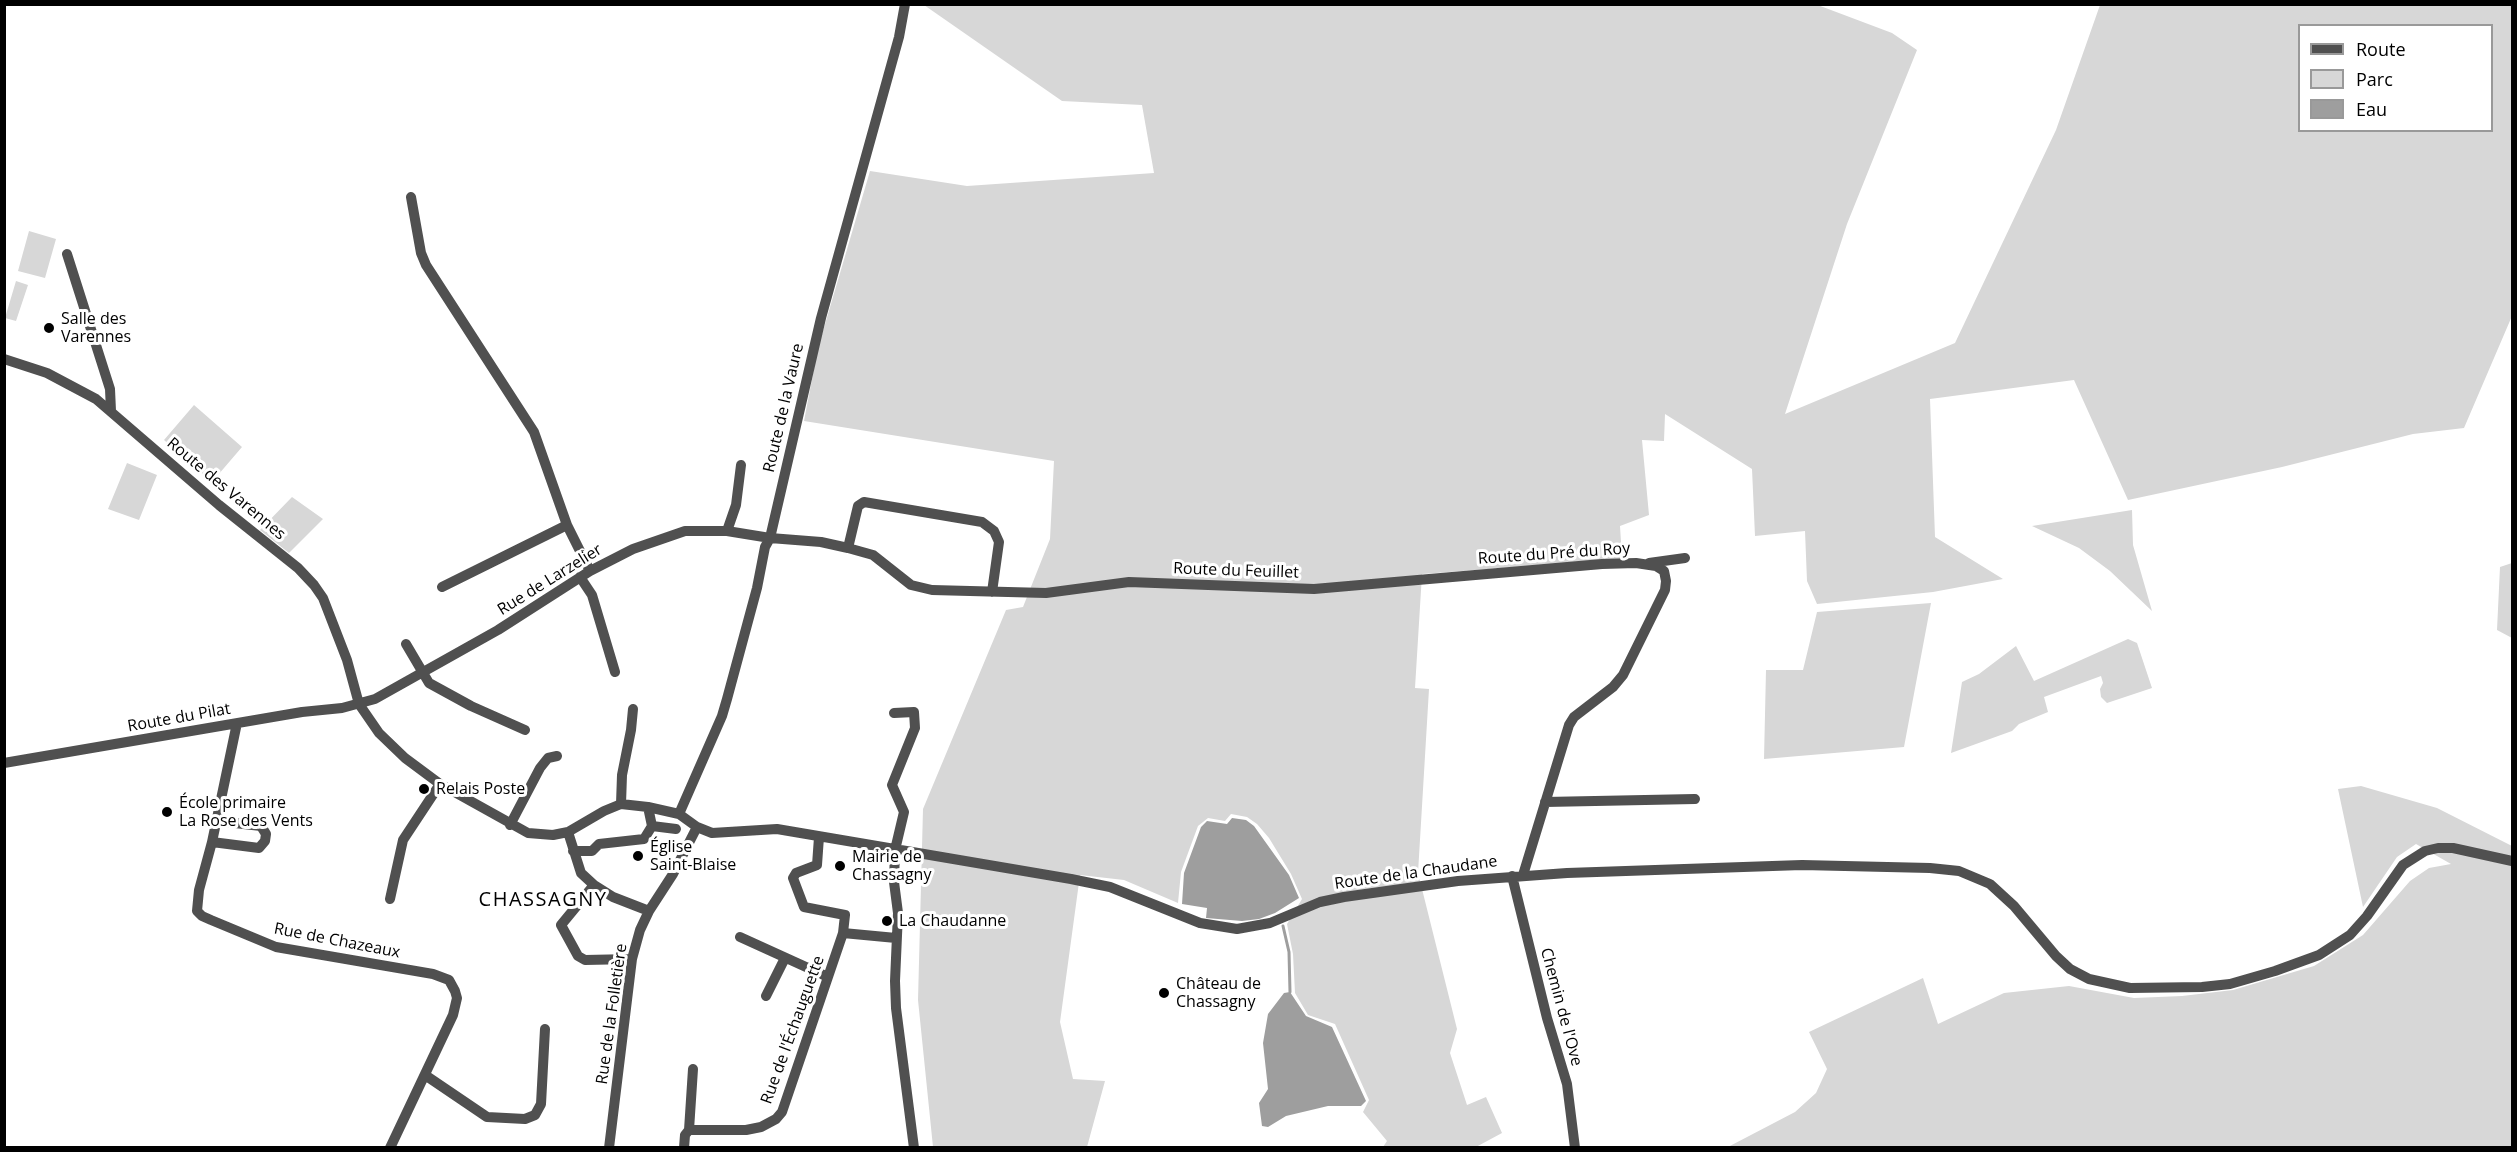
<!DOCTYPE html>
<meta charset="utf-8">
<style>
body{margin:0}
#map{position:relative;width:2517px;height:1152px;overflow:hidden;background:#fff;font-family:"Open Sans",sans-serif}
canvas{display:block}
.frame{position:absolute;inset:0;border:6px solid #000;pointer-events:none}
.legend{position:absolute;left:2298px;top:24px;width:195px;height:108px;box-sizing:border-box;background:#fff;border:2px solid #999;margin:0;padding:8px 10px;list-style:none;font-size:18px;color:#000}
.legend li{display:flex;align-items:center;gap:12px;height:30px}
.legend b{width:30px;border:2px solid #999}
</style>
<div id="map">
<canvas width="2517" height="1152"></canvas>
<div class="frame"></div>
<ul class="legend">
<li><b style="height:8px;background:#505050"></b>Route</li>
<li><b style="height:16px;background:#d7d7d7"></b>Parc</li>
<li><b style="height:16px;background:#9e9e9e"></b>Eau</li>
</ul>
</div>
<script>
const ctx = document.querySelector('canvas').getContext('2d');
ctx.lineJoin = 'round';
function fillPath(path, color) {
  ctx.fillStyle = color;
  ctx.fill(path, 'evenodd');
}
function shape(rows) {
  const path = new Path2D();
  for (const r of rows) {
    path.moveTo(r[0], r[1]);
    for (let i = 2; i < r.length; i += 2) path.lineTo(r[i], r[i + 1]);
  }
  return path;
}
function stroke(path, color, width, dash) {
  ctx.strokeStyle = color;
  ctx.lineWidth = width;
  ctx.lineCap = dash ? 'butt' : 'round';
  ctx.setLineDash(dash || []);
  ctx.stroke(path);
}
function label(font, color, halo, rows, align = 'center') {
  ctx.font = font + ' "Open Sans",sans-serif';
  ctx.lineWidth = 6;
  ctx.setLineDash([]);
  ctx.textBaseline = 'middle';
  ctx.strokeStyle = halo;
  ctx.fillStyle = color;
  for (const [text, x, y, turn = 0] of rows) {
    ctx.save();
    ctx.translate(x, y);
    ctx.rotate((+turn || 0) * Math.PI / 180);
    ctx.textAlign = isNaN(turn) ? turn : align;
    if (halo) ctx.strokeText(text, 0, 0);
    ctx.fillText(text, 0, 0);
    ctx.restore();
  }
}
fillPath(shape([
 [1815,4,1892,33,1917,50,1847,224,1785,414,1955,343,2056,130,2100,5,2512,5,2512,316,2464,428,2413,434,2282,467,2128,500,2074,380,1930,399,1935,537,2003,579,1933,592,1817,604,1807,581,1805,531,1755,536,1752,469,1665,414,1664,441,1642,440,1649,515,1620,526,1622,559,1422,574,1415,688,1429,689,1418,873,1457,1029,1450,1053,1467,1105,1486,1097,1502,1133,1476,1147,1383,1147,1387,1141,1363,1112,1369,1100,1335,1024,1308,1015,1295,993,1293,954,1287,924,1302,899,1291,874,1269,838,1257,824,1247,817,1231,814,1225,821,1208,818,1198,826,1181,872,1178,903,1124,880,1080,875,1060,1022,1073,1079,1105,1081,1087,1147,933,1147,918,1000,923,809,1006,610,1023,607,1050,539,1054,461,804,421,818,348,870,171,967,186,1154,173,1142,105,1062,101,924,5],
 [2300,26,2492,26,2492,130,2300,130],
 [29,231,56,239,45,278,18,271],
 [16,281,28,285,16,321,5,318],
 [194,405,242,447,212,482,164,440],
 [127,463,157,475,139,520,108,509],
 [292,497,323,519,289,553,260,530],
 [2132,510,2133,545,2152,611,2110,571,2079,548,2032,526],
 [2512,563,2512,638,2497,630,2500,567],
 [1931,603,1904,747,1764,759,1766,670,1803,670,1817,612],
 [2128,639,2137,643,2152,688,2107,703,2101,697,2100,689,2103,683,2101,676,2044,697,2048,712,2019,724,2012,731,1951,753,1962,682,1979,674,2016,646,2034,681],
 [2361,786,2437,808,2512,846,2512,1147,1726,1148,1795,1112,1816,1093,1827,1069,1809,1032,1923,978,1938,1024,2004,993,2069,986,2134,998,2182,996,2233,990,2314,966,2363,935,2410,881,2429,868,2451,864,2416,844,2397,857,2363,907,2338,789]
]), '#d7d7d7');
fillPath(shape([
 [1232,818,1246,820,1254,826,1289,875,1299,898,1275,913,1259,919,1242,921,1206,918,1207,908,1182,904,1184,873,1201,827,1207,821,1227,824],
 [1290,992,1306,1016,1332,1027,1366,1101,1361,1106,1328,1106,1286,1116,1268,1127,1262,1126,1259,1103,1268,1089,1263,1043,1268,1014,1284,993]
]), '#9e9e9e');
stroke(shape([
 [1283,926,1289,952,1290,992]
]), '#9e9e9e', 3);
stroke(shape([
 [411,197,421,253,426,265,534,432,567,525],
 [67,254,110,389,111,411],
 [4,359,47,373,96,399,219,505,298,568,314,585,323,598,347,660,359,704,379,733,405,758,440,784,528,833,553,835,568,832,604,811,621,804,648,807,679,814,697,827,712,833,777,829,1071,879,1110,887,1200,923,1237,929,1270,923,1320,902,1344,897,1458,881,1567,873,1802,865,1930,868,1959,871,1990,884,2014,906,2056,956,2070,969,2089,979,2130,988,2202,987,2230,984,2275,971,2319,955,2350,935,2367,916,2403,865,2425,851,2438,848,2453,848,2512,861],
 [727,531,736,505,741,465],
 [848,548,858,506,864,502,982,522,994,531,999,542,992,592],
 [1649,563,1685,558],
 [580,577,592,595,615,672],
 [442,587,567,525,590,571],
 [406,644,429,683,471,706,525,730],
 [894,713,914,712,915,728,892,785,904,812,895,850,894,882,898,913,895,981,896,1008,914,1148],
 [237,723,212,842,199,890,197,911,202,916,211,920,276,947,433,974,449,980,455,991,457,998,453,1015,390,1148],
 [4,763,302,712,342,708,375,699,498,630,590,571,633,549,685,531,727,531,770,538,821,542,848,548,873,555,911,585,932,590,1046,593,1129,582,1314,589,1602,564,1636,563,1656,566,1664,571,1666,581,1665,590,1623,675,1613,687,1574,717,1569,725,1523,875],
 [1545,802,1695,799],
 [621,804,622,775,631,730,633,709],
 [648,807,652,826,676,829],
 [679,814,722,716,727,699,757,588,765,547,770,538,821,318,899,37,905,4],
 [510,825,540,768,548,758,557,756],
 [568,832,581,873,594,885,613,897,649,911],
 [819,837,817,865,796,873,793,878,804,907,845,915,843,933],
 [212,842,259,848,265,841,266,834,261,826,217,821],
 [573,851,592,851,599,844,644,839,652,826],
 [1512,876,1547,1018,1567,1084,1575,1148],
 [594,885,561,925,578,956,585,960,632,959],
 [390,899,403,840,440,784],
 [740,937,828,977],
 [766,996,785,958],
 [425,1075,487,1117,525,1119,535,1115,541,1104,545,1029],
 [689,1130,693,1069],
 [609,1148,632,959,640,930,649,911,673,874,697,827],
 [684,1148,685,1135,689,1130,746,1130,761,1127,776,1119,782,1112,843,933,896,938]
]), '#505050', 10);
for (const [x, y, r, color] of [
 [49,328,6,"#000"],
 [424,789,6,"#000"],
 [167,812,6,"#000"],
 [638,856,6,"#000"],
 [840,866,6,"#000"],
 [887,921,6,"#000"],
 [1164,993,6,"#000"]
]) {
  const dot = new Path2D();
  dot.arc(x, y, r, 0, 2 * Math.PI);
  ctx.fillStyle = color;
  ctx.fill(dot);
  stroke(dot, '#fff', 2);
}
label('16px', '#000', '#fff', [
 ["Salle des",61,319],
 ["Varennes",61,337],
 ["Relais Poste",436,789],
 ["École primaire",179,803],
 ["La Rose des Vents",179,821],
 ["Église",650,847],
 ["Saint-Blaise",650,865],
 ["Mairie de",852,857],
 ["Chassagny",852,875],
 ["La Chaudanne",899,921],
 ["Château de",1176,984],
 ["Chassagny",1176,1002]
], 'left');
label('16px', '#000', '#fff', [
 ["Route de la Vaure",784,408,-77],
 ["Route des Varennes",226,489,40],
 ["Route du Pré du Roy",1554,554,-4],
 ["Route du Feuillet",1236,571,2],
 ["Rue de Larzelier",550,580,-32],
 ["Route du Pilat",179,718,-10],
 ["Route de la Chaudane",1416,873,-8],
 ["Rue de Chazeaux",337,941,11],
 ["Chemin de l'Ove",1561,1007,75],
 ["Rue de la Folletière",612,1014,-82],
 ["Rue de l'Échauguette",793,1030,-70]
]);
ctx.letterSpacing = '1.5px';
label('20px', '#000', '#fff', [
 ["CHASSAGNY",543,900]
]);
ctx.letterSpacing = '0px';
</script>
